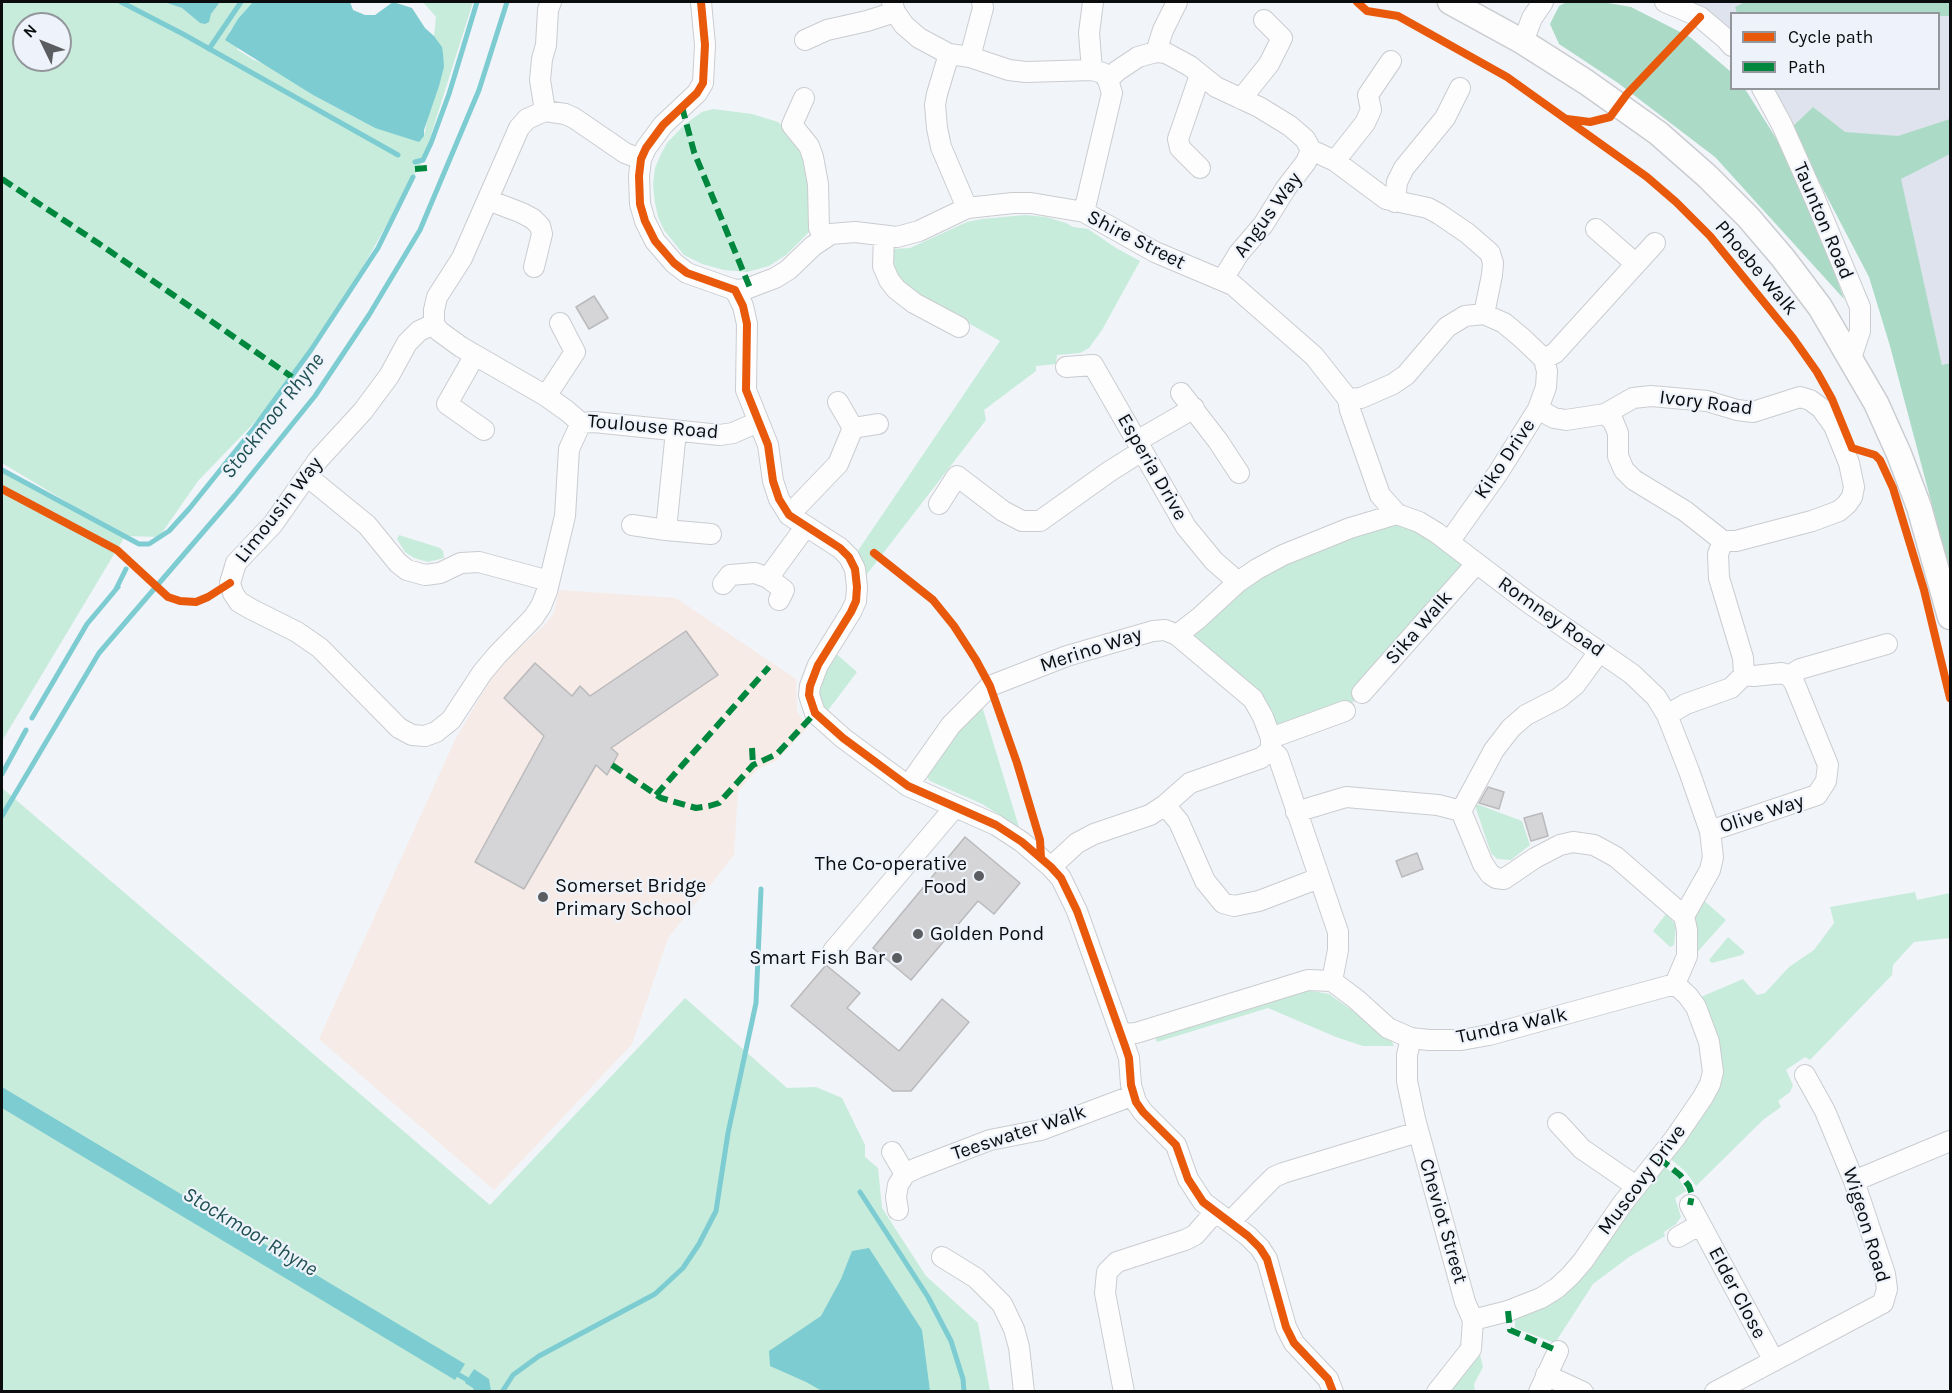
<!DOCTYPE html>
<style>
body{margin:0}
#map{position:relative;width:1952px;height:1393px;overflow:hidden;background:#f1f4f8;font-family:Karla,sans-serif}
canvas{display:block}
.frame{position:absolute;inset:0;border:3px solid #0a0c0e;pointer-events:none}
.legend{position:absolute;left:1730px;top:12px;width:210px;height:78px;box-sizing:border-box;background:#eef3fb;border:2px solid #93979c;margin:0;padding:8px 10px;list-style:none;font-size:18px;color:#0a0c0e}
.legend li{display:flex;align-items:center;gap:12px;height:30px}
.legend b{width:30px;border:2px solid #93979c}
.north{position:absolute;left:12px;top:12px;width:60px;height:60px;box-sizing:border-box;background:#eef3fb;border:2px solid #93979c;border-radius:50%;rotate:313deg;font-size:16px;font-weight:700;line-height:24px;text-align:center;color:#0a0c0e}
.north::after{content:'';display:block;margin:auto;width:21px;height:27px;background:#5b5d60;clip-path:polygon(50% 0,100% 100%,50% 72%,0 100%)}
</style>
<div id="map">
<canvas width="1952" height="1393"></canvas>
<div class="frame"></div>
<ul class="legend">
<li><b style="height:8px;background:#e8590c"></b>Cycle path</li>
<li><b style="height:8px;background:#00873e"></b>Path</li>
</ul>
<div class="north">N</div>
</div>
<script>
const ctx = document.querySelector('canvas').getContext('2d');
ctx.lineJoin = 'round';
function fillPath(path, color) {
  ctx.fillStyle = color;
  ctx.fill(path, 'evenodd');
}
function shape(rows) {
  const path = new Path2D();
  for (const r of rows) {
    path.moveTo(r[0], r[1]);
    for (let i = 2; i < r.length; i += 2) path.lineTo(r[i], r[i + 1]);
  }
  return path;
}
function stroke(path, color, width, dash) {
  ctx.strokeStyle = color;
  ctx.lineWidth = width;
  ctx.lineCap = dash ? 'butt' : 'round';
  ctx.setLineDash(dash || []);
  ctx.stroke(path);
}
function label(font, color, halo, rows, align = 'center') {
  ctx.font = font + ' Karla,sans-serif';
  ctx.lineWidth = 4.5;
  ctx.setLineDash([]);
  ctx.textBaseline = 'middle';
  ctx.strokeStyle = halo;
  ctx.fillStyle = color;
  for (const [text, x, y, turn = 0] of rows) {
    ctx.save();
    ctx.translate(x, y);
    ctx.rotate((+turn || 0) * Math.PI / 180);
    ctx.textAlign = isNaN(turn) ? turn : align;
    if (halo) ctx.strokeText(text, 0, 0);
    ctx.fillText(text, 0, 0);
    ctx.restore();
  }
}
fillPath(shape([
 [1665,2,1950,2,1950,363,1942,365,1900,179,1813,107,1791,128,1762,89,1938,88,1938,14,1732,14,1731,46]
]), '#dee3ed');
fillPath(shape([
 [559,590,676,598,796,679,797,712,808,727,776,761,758,769,738,791,734,855,668,938,632,1044,494,1190,319,1039,455,740,492,677,514,653,546,624,554,613]
]), '#f6ebe6');
fillPath(shape([
 [2,2,164,2,182,8,200,23,211,14,220,2,253,2,229,32,238,50,254,60,267,65,313,95,375,128,424,136,442,48,434,36,436,17,423,2,473,2,423,160,345,299,274,402,198,481,159,537,125,536,2,741,2,470,107,526,2,463],
 [24,24,60,24,60,60,24,60],
 [713,109,752,114,778,122,792,135,805,150,812,204,809,232,786,255,769,266,747,272,724,270,702,264,684,255,664,230,658,217,655,203,653,186,655,168,661,154,667,143,685,124,702,112],
 [1025,215,1046,217,1066,223,1073,227,1088,229,1116,248,1140,261,1102,330,1089,348,1080,353,1057,355,1056,364,1036,366,1036,371,984,410,986,420,857,587,851,561,1000,341,903,286,896,275,892,249,910,248,967,222,982,219],
 [1397,514,1476,564,1345,711,1271,738,1263,717,1177,635,1238,582],
 [399,535,440,548,443,551,444,558,428,562,414,558,405,552,397,539],
 [833,651,857,672,826,713,819,696,818,678],
 [981,703,1019,827,982,804,930,781,926,776,927,769],
 [2,788,490,1205,685,998,787,1088,816,1087,842,1098,865,1145,865,1157,878,1168,882,1208,926,1276,978,1323,990,1391,2,1391],
 [1474,803,1522,821,1530,845,1511,860,1497,859,1491,853],
 [1915,892,1917,900,1950,893,1950,938,1914,942,1893,965,1892,975,1810,1060,1805,1057,1786,1070,1793,1085,1790,1092,1778,1101,1781,1107,1764,1119,1696,1186,1686,1172,1667,1156,1712,1087,1696,999,1743,979,1757,995,1765,993,1789,967,1814,950,1834,923,1830,907],
 [1700,897,1726,920,1691,959,1692,906],
 [1666,914,1676,925,1674,945,1670,947,1653,931],
 [1728,937,1745,952,1742,955,1712,963,1709,960],
 [1306,990,1329,994,1390,1037,1394,1046,1363,1046,1336,1037,1268,1008,1157,1042,1154,1034],
 [1659,1163,1678,1177,1686,1191,1675,1198,1681,1217,1676,1224,1664,1232,1665,1236,1629,1257,1593,1284,1555,1343,1515,1328,1515,1315,1531,1309],
 [1478,1346,1483,1367,1474,1384,1475,1391,1444,1392]
]), '#c7ecdb');
fillPath(shape([
 [1567,2,1602,2,1631,7,1690,37,1731,72,1732,88,1745,89,1781,146,1819,228,1844,299,1715,157,1618,83,1559,44,1550,24,1559,6],
 [1745,2,1950,2,1950,16,1939,16,1938,14,1737,13,1735,7],
 [1813,107,1845,132,1898,136,1950,119,1950,154,1901,179,1942,365,1950,363,1950,573,1890,346,1869,277,1791,128]
]), '#abdac6');
fillPath(shape([
 [164,2,220,2,211,14,209,22,205,24,200,23,182,8],
 [253,2,350,2,353,10,365,15,375,15,393,2,412,8,425,28,434,36,442,47,443,53,444,67,439,86,424,130,424,136,419,142,375,128,313,95,225,40,238,19],
 [2,1087,465,1364,455,1380,2,1108],
 [869,1248,922,1330,930,1391,822,1391,806,1382,770,1366,769,1351,821,1316,841,1279,852,1251],
 [474,1369,489,1379,491,1391,478,1391,465,1383]
]), '#7cccd1');
stroke(shape([
 [121,2,183,34,398,155],
 [209,49,241,2],
 [415,162,423,160,431,143,449,94,477,2],
 [2,470,139,544,149,544,169,531,189,509,254,428,311,350,378,248,413,177],
 [32,718,87,624,103,605,118,587,116,589,126,569],
 [2,774,26,730],
 [2,816,99,653,235,495,315,396,369,315,420,230,479,90,507,2],
 [860,1192,928,1297,951,1341,963,1379,964,1392],
 [452,1371,473,1383,478,1392],
 [502,1392,513,1375,539,1356,655,1294,683,1268,699,1244,716,1211,728,1133,756,1003,761,889]
]), '#7cccd1', 5);
const building = shape([
 [594,296,608,318,589,329,576,307,594,296],
 [686,631,718,675,611,748,618,754,607,775,596,765,524,889,475,862,544,736,504,698,535,663,572,696,580,686,590,696,686,631],
 [1488,787,1504,792,1499,809,1479,803,1488,787],
 [1542,813,1548,836,1531,841,1524,818,1542,813],
 [965,837,1020,883,994,914,978,901,911,980,873,948,965,837],
 [1417,853,1423,869,1402,877,1396,861,1417,853],
 [826,965,860,993,847,1008,899,1051,942,999,969,1022,911,1091,893,1091,791,1006,826,965]
]);
fillPath(building, '#d5d5d7');
stroke(building, '#bab9bc', 1.5);
const minor = shape([
 [701,2,705,45,703,83,697,93,663,125,646,148,641,159,639,176,640,204,645,221,655,241,674,263,687,273,735,290,743,306,747,324,746,390,768,445,773,481,779,499,789,515,840,548,849,557,855,569,857,587,856,601,851,612,818,665,810,686,809,695,815,713,843,738,908,786,996,825,1022,842,1051,867,1061,878,1077,911,1125,1046,1129,1058,1131,1085,1136,1102,1143,1112,1176,1145,1188,1179,1203,1202,1248,1236,1260,1248,1267,1259,1286,1327,1294,1343,1328,1379,1333,1392],
 [892,2,895,12,904,25,919,38,949,54,970,57,1009,70,1026,72,1092,70,1103,73,1108,80,1112,93,1084,212],
 [1665,2,1700,17,1726,39,1732,46],
 [805,40,827,30,867,21,895,12],
 [1523,42,1532,18,1543,2],
 [1156,52,1163,30,1177,2],
 [949,54,937,94,935,105,937,128,941,147,967,208],
 [970,57,983,8,982,2],
 [1092,70,1089,33,1093,2],
 [1108,80,1117,71,1138,57,1156,52,1166,53,1190,66,1216,87,1259,107,1290,126,1305,139,1311,150,1335,161,1386,199,1428,208,1439,214,1467,233,1490,253,1493,263,1492,275,1484,314],
 [1762,88,1782,125,1815,199,1860,307,1860,331,1851,358],
 [804,98,792,125,809,146,813,157,818,184,819,228,824,238],
 [1241,99,1269,64,1282,38,1264,20],
 [545,111,540,80,542,59,546,45,548,10,551,2],
 [1335,161,1365,123,1371,110,1368,95,1391,61],
 [1200,168,1180,148,1178,139,1200,75],
 [488,200,522,213,533,219,540,226,542,234,534,267],
 [1395,202,1397,182,1404,168,1445,118,1460,88],
 [1596,229,1635,263],
 [884,236,883,266,889,280,896,289,914,303,959,327],
 [1223,279,1239,253,1263,225,1286,188,1306,162,1311,150],
 [735,290,746,289,775,278,788,270,813,246,831,234,855,232,897,237,919,231,967,208,1013,203,1031,203,1084,212,1155,252,1233,285,1314,356,1348,399,1350,410,1380,495,1397,514],
 [434,324,439,331,461,347,546,396,567,411,581,423,594,422,720,435,733,433,758,422],
 [475,355,447,404,484,430],
 [1544,359,1555,353,1655,243],
 [1066,367,1093,365,1186,527,1214,561,1238,582],
 [1181,393,1218,441,1239,473],
 [546,396,575,352,560,323],
 [1348,399,1361,398,1393,384,1406,375,1447,327,1465,316,1484,314,1504,323,1522,338,1544,359,1547,371,1546,387,1538,409,1498,473,1449,542],
 [838,402,853,428],
 [1538,409,1554,418,1566,420,1605,414,1613,421,1618,433,1618,456,1624,470,1634,480,1685,511,1723,541,1718,554,1719,578,1743,658,1744,675,1731,688,1686,704,1667,715],
 [1605,414,1633,398,1651,396,1707,401,1737,410,1753,412,1800,397,1810,400,1821,408,1834,426,1849,463,1854,487,1852,497,1847,504,1839,511,1812,521,1736,541,1723,541],
 [581,423,569,449,565,516,547,591,541,606,533,618,497,655,482,673,451,720,436,732,425,736,412,735,399,728,320,648,297,632,251,609,239,602,233,593,230,583,236,563,273,524,318,460,363,411,389,376,407,343,419,331,434,324,434,310,437,297,462,258,519,128,527,119,545,111,565,114,574,118,625,153,641,159],
 [676,431,666,530,711,534],
 [1137,441,1194,408],
 [307,476,367,525,398,563,407,570,425,575,440,573,461,563,479,562,549,581],
 [939,504,957,476,1003,511,1022,521,1040,521,1110,471,1142,451],
 [789,515,838,464,853,428,878,424],
 [632,525,666,530],
 [768,578,784,590,779,600],
 [723,584,730,575,755,573,768,578,806,526],
 [1177,635,1199,618,1238,582,1257,569,1283,555,1350,528,1397,514,1419,522,1437,533,1529,603,1632,674,1656,697,1667,715,1689,771,1710,831,1713,857,1710,870,1684,916,1687,930,1687,956,1675,984],
 [1789,676,1800,669,1887,644],
 [1362,693,1476,564],
 [1271,738,1345,711],
 [908,786,951,725,990,686,1067,656,1153,631,1165,630,1177,635,1253,699,1263,717,1271,738,1271,750,1278,756,1338,932,1338,950,1332,981],
 [1165,805,1179,822,1205,881,1223,903,1234,906,1259,901,1319,878],
 [1461,811,1494,750,1511,728,1526,715,1559,698,1575,685,1599,652],
 [1296,812,1346,797,1438,805,1461,811,1483,864,1490,874,1496,878,1504,879,1535,858,1560,845,1573,842,1594,845,1616,857,1684,916],
 [1710,831,1817,795,1826,781,1828,765,1794,682,1789,676,1782,673,1754,676,1744,675],
 [1051,867,1077,843,1094,834,1150,815,1165,805,1190,783,1261,758,1271,750],
 [833,951,955,807],
 [1121,1034,1136,1033,1308,980,1332,981,1356,999,1388,1028,1411,1038,1429,1040,1461,1040,1489,1035,1675,984],
 [1411,1038,1407,1055,1407,1081,1415,1119,1465,1302,1473,1320,1471,1349,1437,1392],
 [1558,1123,1582,1149,1636,1186],
 [892,1152,905,1174],
 [1854,1181,1950,1141],
 [1690,1205,1774,1361],
 [898,1210,896,1197,898,1185,905,1174,917,1168,990,1140,1041,1130,1134,1095],
 [1230,1222,1260,1191,1274,1177,1283,1173,1418,1132],
 [1678,1237,1699,1225],
 [942,1257,976,1278,1002,1304,1014,1329,1019,1347,1024,1392],
 [1473,1320,1508,1311,1541,1298,1557,1288,1570,1276,1583,1261,1623,1203,1675,1138,1703,1097,1710,1084,1713,1072,1709,1042,1696,1007,1688,996,1675,984],
 [1546,1375,1583,1392],
 [1124,1392,1105,1293,1107,1272,1117,1262,1185,1240,1195,1235,1215,1212],
 [1539,1392,1558,1351],
 [1715,1392,1883,1303,1887,1289,1885,1274,1854,1181,1825,1111,1805,1075]
]);
const major = shape([
 [1450,2,1523,42,1586,82,1658,133,1707,176,1748,217,1783,258,1820,307,1876,403,1899,454,1919,507,1950,617]
]);
stroke(minor, '#caccd0', 22);
stroke(major, '#caccd0', 27);
stroke(minor, '#fdfdfe', 20);
stroke(major, '#fdfdfe', 24);
stroke(shape([
 [682,107,694,152,750,288],
 [415,169,428,168],
 [2,179,98,243,292,377],
 [752,748,753,765],
 [612,765,661,798,696,808,709,806,719,803,753,765,777,754,815,713],
 [656,795,769,667],
 [1659,1158,1680,1175,1689,1186,1692,1195,1690,1205],
 [1508,1311,1510,1330,1558,1351]
]), '#00873e', 6, [12, 6]);
stroke(shape([
 [701,2,705,45,703,83,697,93,663,125,646,148,641,159,639,176,640,204,645,221,655,241,674,263,687,273,735,290,743,306,747,324,746,390,768,445,773,481,779,499,789,515,840,548,849,557,855,569,857,587,856,601,851,612,818,665,810,686,809,695,815,713,843,738,908,786,996,825,1022,842,1051,867,1061,878,1077,911,1125,1046,1129,1058,1131,1085,1136,1102,1143,1112,1176,1145,1188,1179,1203,1202,1248,1236,1260,1248,1267,1259,1286,1327,1294,1343,1328,1379,1333,1392],
 [1357,2,1367,11,1398,16,1507,77,1647,177,1676,202,1710,236,1793,338,1817,372,1832,399,1852,448,1875,455,1880,460,1893,488,1924,590,1950,698],
 [1567,119,1590,122,1610,117,1627,94,1700,17],
 [2,489,117,550,168,597,180,601,196,602,208,597,230,583],
 [874,553,933,600,954,626,976,660,990,686,1017,763,1040,840,1041,858]
]), '#e8590c', 8);
for (const [x, y, r, color] of [
 [979,876,6,"#5b5d60"],
 [543,897,6,"#5b5d60"],
 [918,934,6,"#5b5d60"],
 [897,958,6,"#5b5d60"]
]) {
  const dot = new Path2D();
  dot.arc(x, y, r, 0, 2 * Math.PI);
  ctx.fillStyle = color;
  ctx.fill(dot);
  stroke(dot, '#eef3fb', 2);
}
label('20px', '#0a0c0e', '#eef3fb', [
 ["Angus Way",1268,215,-54],
 ["Taunton Road",1823,221,67],
 ["Shire Street",1136,240,27],
 ["Phoebe Walk",1756,268,50],
 ["Ivory Road",1706,403,7],
 ["Toulouse Road",653,427,5],
 ["Kiko Drive",1505,459,-56],
 ["Esperia Drive",1152,467,60],
 ["Limousin Way",279,510,-52],
 ["Romney Road",1551,617,35],
 ["Sika Walk",1419,628,-49],
 ["Merino Way",1091,650,-18],
 ["Olive Way",1762,814,-18],
 ["Tundra Walk",1512,1026,-12],
 ["Teeswater Walk",1019,1133,-18],
 ["Muscovy Drive",1642,1180,-53],
 ["Cheviot Street",1443,1221,74],
 ["Wigeon Road",1866,1225,73],
 ["Elder Close",1737,1293,62]
]);
label('20px', '#0a0c0e', '#eef3fb', [
 ["The Co-operative",967,864],
 ["Food",967,887],
 ["Somerset Bridge",555,886,"left"],
 ["Primary School",555,909,"left"],
 ["Golden Pond",930,934,"left"],
 ["Smart Fish Bar",885,958]
], 'right');
label('italic 21px', '#1f5052', '#eef3fb', [
 ["Stockmoor Rhyne",273,416,-52],
 ["Stockmoor Rhyne",250,1232,31]
]);
</script>
